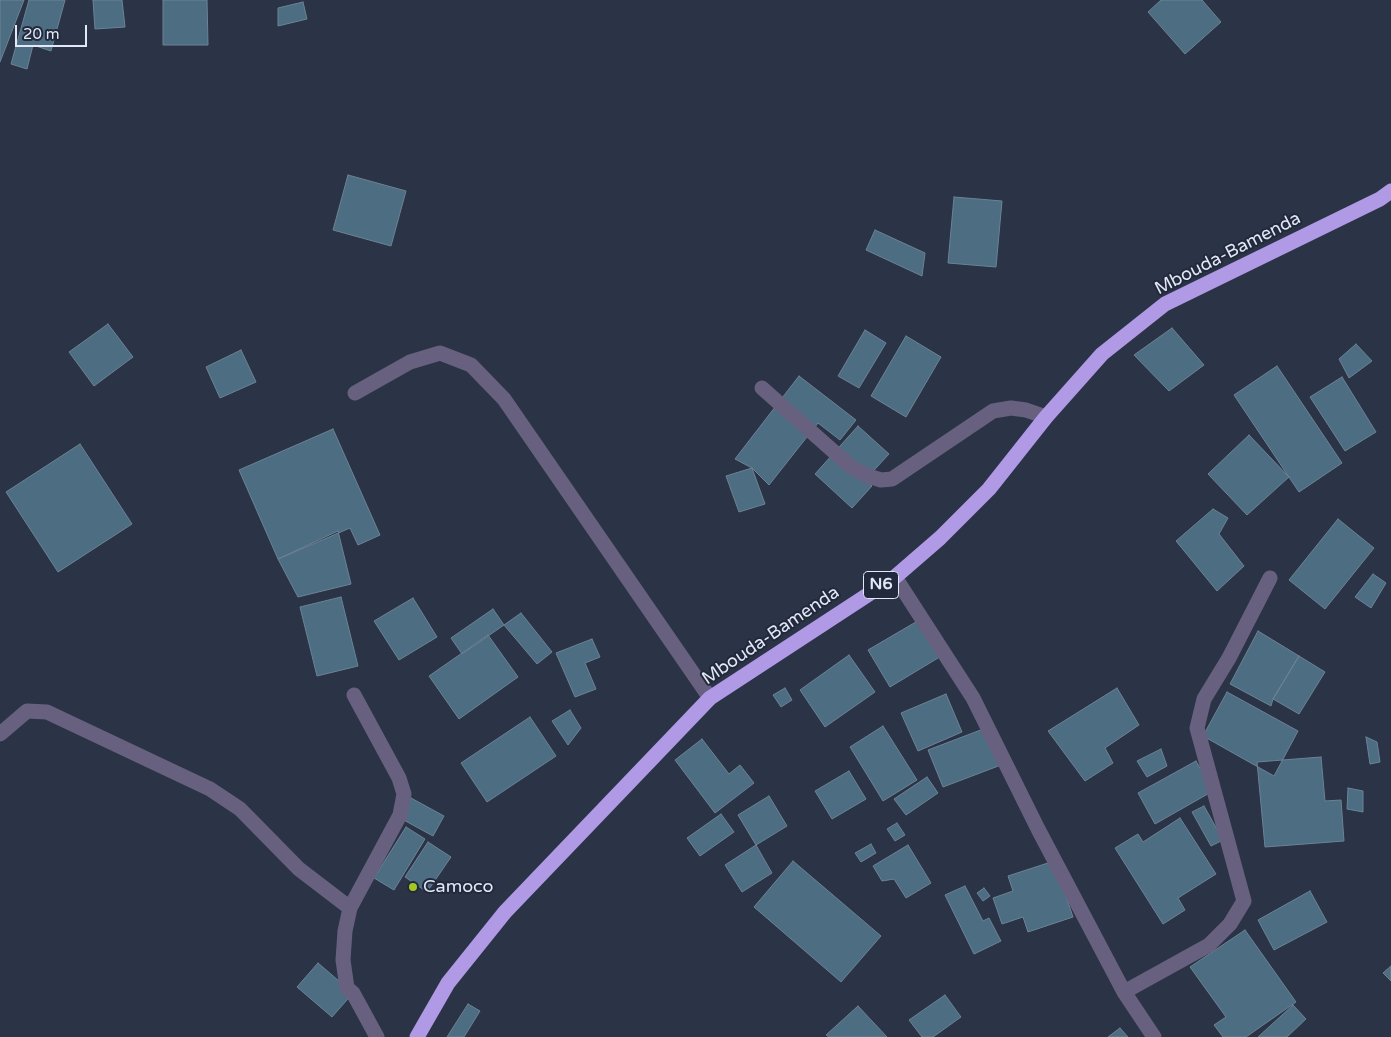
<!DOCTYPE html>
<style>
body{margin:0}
#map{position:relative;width:1391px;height:1037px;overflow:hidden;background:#2b3347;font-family:"Varela Round",sans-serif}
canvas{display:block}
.scale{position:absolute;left:15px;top:25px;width:72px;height:22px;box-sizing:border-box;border:2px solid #e2e8f5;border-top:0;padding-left:6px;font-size:15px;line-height:18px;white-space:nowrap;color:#e2e8f5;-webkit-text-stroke:4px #22293c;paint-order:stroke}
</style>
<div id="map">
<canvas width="1391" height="1037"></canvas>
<div class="scale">20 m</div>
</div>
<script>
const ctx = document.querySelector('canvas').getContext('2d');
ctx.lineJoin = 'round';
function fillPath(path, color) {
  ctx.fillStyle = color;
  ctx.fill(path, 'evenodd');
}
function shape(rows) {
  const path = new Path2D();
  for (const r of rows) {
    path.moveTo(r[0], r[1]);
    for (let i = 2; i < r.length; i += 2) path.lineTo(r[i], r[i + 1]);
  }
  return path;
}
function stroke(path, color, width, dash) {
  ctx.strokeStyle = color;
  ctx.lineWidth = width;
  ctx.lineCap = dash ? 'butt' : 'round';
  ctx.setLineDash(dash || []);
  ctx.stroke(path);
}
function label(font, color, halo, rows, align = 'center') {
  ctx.font = font + ' "Varela Round",sans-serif';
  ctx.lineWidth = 4;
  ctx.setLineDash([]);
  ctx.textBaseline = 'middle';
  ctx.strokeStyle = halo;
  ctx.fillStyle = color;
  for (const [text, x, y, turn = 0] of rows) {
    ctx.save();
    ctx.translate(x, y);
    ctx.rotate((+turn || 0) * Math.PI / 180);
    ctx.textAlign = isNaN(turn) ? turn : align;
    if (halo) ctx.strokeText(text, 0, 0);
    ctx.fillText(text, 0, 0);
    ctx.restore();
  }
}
const building = shape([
 [0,0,24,0,0,62,0,0],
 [29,0,65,0,51,51,33,45,27,69,11,64,29,0],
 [93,0,122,0,125,27,95,29,93,0],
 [163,0,207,0,208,45,163,45,163,0],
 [1161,0,1202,0,1221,22,1185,54,1148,12,1161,0],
 [303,2,307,19,278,26,278,8,303,2],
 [348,175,406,191,391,246,333,230,348,175],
 [954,197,1002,201,996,267,948,263,954,197],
 [875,230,925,253,922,276,866,250,875,230],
 [108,324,133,357,94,386,69,352,108,324],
 [1172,328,1204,365,1169,391,1134,355,1172,328],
 [865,330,886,343,859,388,838,376,865,330],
 [906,336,941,357,906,417,871,396,906,336],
 [1356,344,1372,361,1349,378,1339,359,1356,344],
 [241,350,256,382,220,398,206,367,241,350],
 [1277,366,1342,463,1299,492,1234,395,1277,366],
 [799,376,856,420,840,440,818,423,769,485,752,468,735,459,799,376],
 [1342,377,1376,432,1345,451,1310,397,1342,377],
 [858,426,889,454,865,480,872,486,852,508,815,474,858,426],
 [333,429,380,535,358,545,350,528,278,559,239,470,333,429],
 [1249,435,1289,477,1247,515,1208,474,1249,435],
 [80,444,132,524,58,572,6,492,80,444],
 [752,468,765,504,739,512,726,476,752,468],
 [1213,509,1228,518,1219,534,1244,566,1217,591,1176,541,1213,509],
 [1338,519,1374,548,1325,609,1289,580,1338,519],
 [338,531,351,584,298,597,278,559,338,531],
 [1373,574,1386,583,1371,608,1355,597,1373,574],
 [341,597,358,666,317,676,300,607,341,597],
 [413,598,437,637,399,660,374,621,413,598],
 [493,609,504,625,462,654,451,638,493,609],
 [521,613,552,652,537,664,504,625,521,613],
 [921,619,943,655,890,687,868,650,921,619],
 [1258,631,1299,656,1273,699,1271,706,1230,684,1258,631],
 [488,635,518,677,459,719,429,676,488,635],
 [592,639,600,657,585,663,596,689,575,697,556,653,592,639],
 [849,655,875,692,825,727,800,690,849,655],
 [1299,656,1325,672,1299,714,1273,699,1299,656],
 [785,688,792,700,781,707,773,695,785,688],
 [1117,688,1139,725,1105,748,1113,763,1085,781,1048,731,1117,688],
 [1227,692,1298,731,1274,776,1203,736,1227,692],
 [946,694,962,732,918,751,901,713,946,694],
 [570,710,581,728,568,745,552,721,570,710],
 [530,717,556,756,487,802,461,763,530,717],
 [883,726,917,780,883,801,850,747,883,726],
 [986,728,1001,765,943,787,928,750,986,728],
 [1366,737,1377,742,1380,762,1370,764,1366,737],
 [702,739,729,774,740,765,754,783,715,813,675,760,702,739],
 [1161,749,1167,766,1147,777,1137,761,1161,749],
 [1321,757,1325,801,1341,800,1344,841,1265,847,1257,762,1321,757],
 [1196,761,1213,791,1155,824,1138,793,1196,761],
 [849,771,866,799,832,819,815,791,849,771],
 [927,777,938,793,906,815,894,799,927,777],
 [1348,788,1363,791,1363,812,1347,809,1348,788],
 [769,796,787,826,756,845,738,815,769,796],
 [411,798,444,816,433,836,400,818,411,798],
 [1204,806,1223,840,1211,846,1192,812,1204,806],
 [721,814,734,832,700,856,687,838,721,814],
 [1180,818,1216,874,1178,898,1185,910,1163,924,1115,848,1138,834,1143,842,1180,818],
 [897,823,905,835,895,841,887,829,897,823],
 [406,827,425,839,394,890,374,878,406,827],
 [428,842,451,857,427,892,405,877,428,842],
 [871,844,876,853,861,862,855,853,871,844],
 [756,845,772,873,742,892,725,865,756,845],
 [908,845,931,883,906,898,894,879,882,881,873,866,908,845],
 [793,861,881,936,841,982,754,907,793,861],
 [1054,861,1073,917,1028,932,1023,917,1002,924,993,898,1013,891,1008,876,1054,861],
 [965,886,983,921,989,918,1001,941,974,954,945,895,965,886],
 [984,888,990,896,983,901,977,893,984,888],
 [1310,891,1327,922,1274,950,1258,920,1310,891],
 [1245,930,1296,1002,1246,1037,1223,1037,1214,1025,1226,1017,1190,967,1245,930],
 [318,963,353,993,332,1017,297,987,318,963],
 [1391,966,1391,981,1383,973,1391,966],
 [945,995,961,1017,933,1037,922,1037,909,1020,945,995],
 [468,1004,480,1011,464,1037,447,1037,468,1004],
 [1293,1005,1306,1019,1287,1037,1258,1037,1293,1005],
 [858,1006,887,1037,829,1037,826,1035,858,1006],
 [1120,1028,1128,1037,1108,1037,1120,1028]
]);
fillPath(building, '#4d6d83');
stroke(building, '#6c8394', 1);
stroke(shape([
 [762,388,850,466,868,476,881,480,892,479,993,411,1011,408,1026,410,1046,417],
 [355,393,410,362,440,353,471,365,504,399,710,698],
 [895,577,973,698,1038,829,1124,992,1154,1037],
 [354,695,399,778,404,794,400,815,350,908,345,931,343,960,347,988,353,993,377,1037],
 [0,734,27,711,47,712,210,789,240,809,299,869,350,908],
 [1124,992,1209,945,1230,924,1244,901,1197,728,1204,699,1229,658,1270,578]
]), '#68607f', 15);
stroke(shape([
 [417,1037,448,983,505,912,710,698,895,577,940,538,989,489,1046,417,1102,354,1165,304,1380,199,1391,191]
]), '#b09ae6', 15);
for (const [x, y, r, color] of [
 [413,887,5,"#a6c822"]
]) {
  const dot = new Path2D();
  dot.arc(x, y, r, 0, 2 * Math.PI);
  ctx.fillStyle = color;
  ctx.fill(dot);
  stroke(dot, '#22293c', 2);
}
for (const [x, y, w] of [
 [881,585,35]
]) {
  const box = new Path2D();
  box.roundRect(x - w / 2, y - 13.5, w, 27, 4);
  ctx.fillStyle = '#22293c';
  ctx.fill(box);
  stroke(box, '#e2e8f5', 1);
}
label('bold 16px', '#e2e8f5', null, [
 ["N6",881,585]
]);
label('18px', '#e2e8f5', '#22293c', [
 ["Mbouda-Bamenda",1228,254,-27],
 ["Mbouda-Bamenda",771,636,-34]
]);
label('18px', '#e2e8f5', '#22293c', [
 ["Camoco",423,887]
], 'left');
</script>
